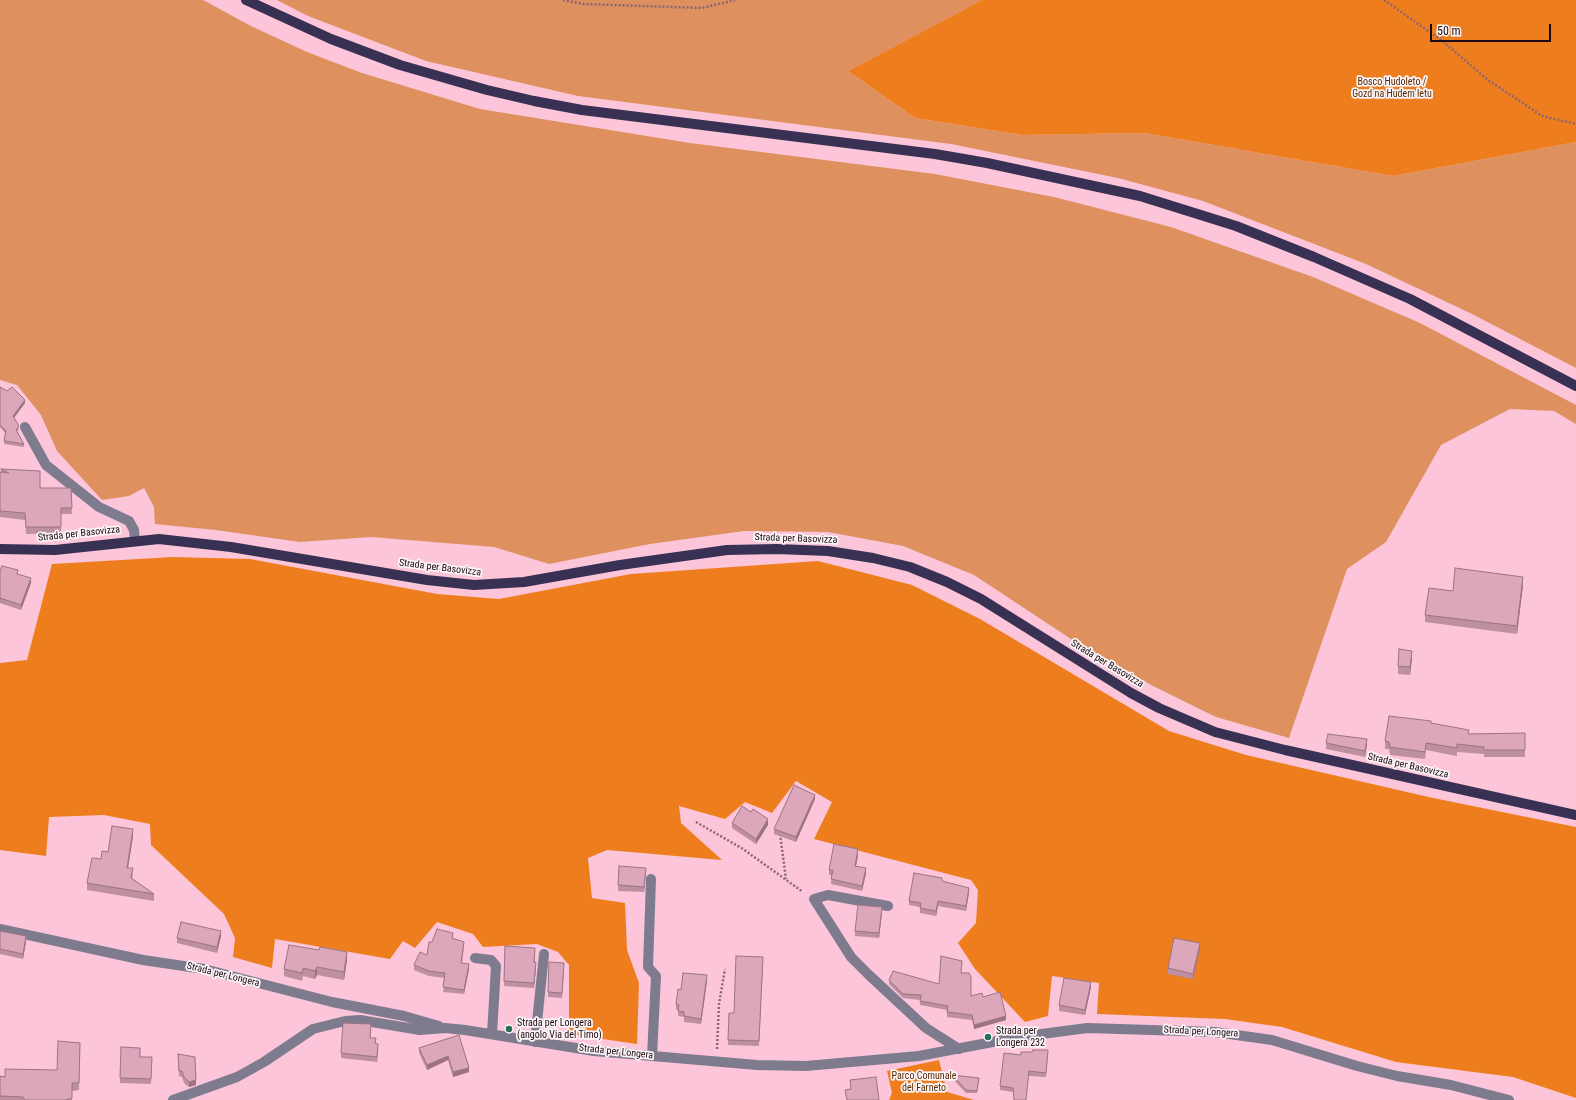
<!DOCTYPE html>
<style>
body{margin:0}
#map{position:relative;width:1576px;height:1100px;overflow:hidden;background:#fcc5da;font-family:"Roboto Condensed",sans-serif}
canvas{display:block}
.scale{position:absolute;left:1430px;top:24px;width:121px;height:18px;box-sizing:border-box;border:2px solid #1c0911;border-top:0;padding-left:5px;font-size:12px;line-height:14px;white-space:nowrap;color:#1c0911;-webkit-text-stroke:3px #fcf6f8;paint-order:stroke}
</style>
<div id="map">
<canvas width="1576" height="1100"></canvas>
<div class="scale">50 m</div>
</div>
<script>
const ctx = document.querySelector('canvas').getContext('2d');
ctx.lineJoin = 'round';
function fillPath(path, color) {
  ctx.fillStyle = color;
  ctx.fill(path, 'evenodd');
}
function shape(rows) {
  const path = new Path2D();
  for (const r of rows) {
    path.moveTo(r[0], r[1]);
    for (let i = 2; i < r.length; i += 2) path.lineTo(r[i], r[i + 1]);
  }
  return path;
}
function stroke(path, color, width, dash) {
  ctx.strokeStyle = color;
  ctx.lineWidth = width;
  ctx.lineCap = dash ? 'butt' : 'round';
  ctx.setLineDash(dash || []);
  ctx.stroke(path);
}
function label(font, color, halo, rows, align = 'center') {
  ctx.font = font + ' "Roboto Condensed",sans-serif';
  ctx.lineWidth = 3.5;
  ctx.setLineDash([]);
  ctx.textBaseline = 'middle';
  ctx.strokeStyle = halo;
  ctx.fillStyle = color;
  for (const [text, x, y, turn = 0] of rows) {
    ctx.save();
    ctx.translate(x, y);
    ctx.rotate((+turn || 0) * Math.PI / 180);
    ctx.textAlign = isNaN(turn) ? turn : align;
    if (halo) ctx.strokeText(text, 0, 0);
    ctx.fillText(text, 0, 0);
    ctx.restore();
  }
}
fillPath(shape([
 [0,0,203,0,251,26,307,52,362,73,480,109,690,143,935,174,1054,197,1171,227,1313,277,1420,323,1576,405,1576,424,1554,411,1510,409,1441,445,1386,542,1347,569,1289,738,1216,717,1153,686,1071,639,974,575,903,546,828,532,744,531,650,544,549,564,494,547,371,537,300,542,216,530,155,524,154,507,144,488,129,496,102,500,57,451,41,415,17,385,0,380],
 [277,0,982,0,848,71,915,118,1022,135,1144,133,1393,176,1576,142,1576,368,1470,313,1366,264,1203,201,1118,178,951,144,578,96,426,61,308,16]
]), '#de915e');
fillPath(shape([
 [982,0,1576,0,1576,142,1393,176,1144,133,1022,135,915,118,848,71],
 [173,557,250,559,437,594,499,599,631,574,818,561,912,585,980,619,1169,731,1246,755,1433,798,1576,827,1576,1098,1513,1077,1396,1062,1282,1027,1225,1019,1097,1014,1099,983,1052,976,1048,1016,1025,1022,975,969,958,943,976,923,978,890,971,880,814,839,832,802,796,781,772,813,745,802,725,819,679,806,681,823,722,860,607,850,588,858,592,898,625,903,627,950,639,983,637,1044,569,1034,569,965,558,952,537,944,483,947,473,934,437,922,415,948,403,941,390,959,275,939,272,968,233,957,235,938,224,914,151,845,150,824,104,815,49,817,46,856,0,850,0,663,27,660,52,564],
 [939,1060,947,1092,974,1100,889,1100,892,1093,887,1071]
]), '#ee7d1d');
stroke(shape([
 [563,0,584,4,702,8,735,0],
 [1384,0,1441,40,1488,80,1542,116,1576,124],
 [696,822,743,849,803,892],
 [780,834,786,879],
 [717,1049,719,1004,725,969]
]), '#8a6574', 2.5, [2, 2]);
stroke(shape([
 [25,427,46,465,99,507,129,521,134,530,135,541],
 [651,879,648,967,656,976,652,1056],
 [888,906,828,895,814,899,851,957,869,975,926,1028,959,1049],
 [0,929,143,960,204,969,332,1002,404,1016,439,1026],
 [475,958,491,960,496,966,492,1034],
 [535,1042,544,954],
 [173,1100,237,1077,264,1062,313,1029,345,1021,360,1020,420,1030,445,1028,465,1030,594,1051,757,1065,806,1066,919,1056,1019,1037,1087,1028,1215,1032,1272,1040,1357,1066,1397,1076,1451,1085,1509,1100]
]), '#7e7b8f', 10);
stroke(shape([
 [246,0,331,39,400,65,487,90,534,101,582,110,935,154,987,163,1140,196,1236,226,1314,257,1410,299,1576,386],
 [0,549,55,550,159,539,231,547,427,580,474,585,524,582,620,565,727,550,777,549,828,551,873,558,910,567,947,582,981,599,1131,693,1159,708,1215,732,1285,750,1576,815]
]), '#393153', 10);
fillPath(shape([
 [0,387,25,403,14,418,19,429,17,431,24,444,24,447,4,444,5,433,0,427],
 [1,469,40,488,71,488,72,514,61,514,61,533,26,534,25,520,0,517,0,472,1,472],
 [0,571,18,574,31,583,21,610,0,603],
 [1523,585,1517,634,1425,622,1425,615,1453,591],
 [1412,658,1410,675,1398,674,1398,666],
 [1431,723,1469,734,1525,733,1525,757,1484,757,1484,754,1457,752,1457,756,1426,750,1425,759,1390,755,1389,749,1385,749,1385,741],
 [1326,743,1367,744,1365,757,1326,749],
 [815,799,796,842,774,834,774,829],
 [732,823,768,825,756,844,732,828],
 [133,836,128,868,133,875,132,878,154,894,154,901,87,890,87,883,101,859,108,852],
 [858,855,856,866,866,873,862,891,831,884,832,875,829,875,829,870],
 [646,873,644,892,618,891,618,885],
 [942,881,969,892,966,911,938,906,936,916,920,913,920,907,909,905,909,901],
 [882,912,879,938,855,936,855,931],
 [0,931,26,942,23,959,0,954],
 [221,936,217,953,177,943,177,938],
 [452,938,464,947,462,963,469,969,464,994,443,992,445,978,429,976,414,970,414,965,427,955,432,942],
 [505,946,535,953,535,962,536,967,534,988,504,986],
 [1200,948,1193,979,1168,974,1168,968],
 [347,960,344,980,317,975,315,979,303,976,302,981,284,976,284,969],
 [763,963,759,1046,728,1045,729,1013,734,1013],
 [564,969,562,998,548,997,548,992],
 [961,973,971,996,983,997,1006,1020,974,1029,972,1020,947,1017,947,1010,920,1005,920,1000,903,998,889,984,889,980,939,984],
 [707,981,701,1024,684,1022,684,1017,678,1016,678,1010,676,1009,676,1004,681,990],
 [1091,987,1085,1015,1059,1011,1059,1005],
 [371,1029,370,1038,376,1043,378,1049,377,1062,341,1058,341,1053],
 [459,1035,469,1072,453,1077,448,1060,427,1070,419,1053,419,1048],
 [80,1043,79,1090,72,1091,72,1100,0,1100,0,1076,5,1077,57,1070],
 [121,1047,140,1057,152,1057,151,1084,120,1083],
 [1032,1052,1048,1055,1046,1077,1029,1076,1013,1092,1000,1090,1000,1086,1021,1055],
 [178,1054,196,1085,189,1087,184,1083,182,1077,179,1076],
 [952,1075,979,1080,977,1093,966,1093,952,1078]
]), '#bd8fa1');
fillPath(shape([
 [25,400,25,403,13,419,13,416],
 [1523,577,1523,585,1517,634,1517,626],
 [31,578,31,583,21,610,21,605],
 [1412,651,1412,658,1410,675,1410,667],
 [1367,739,1367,744,1365,757,1365,751],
 [815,795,815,799,796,842,796,837],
 [768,819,768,825,756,844,756,839],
 [133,829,133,836,127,874,127,868],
 [858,849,858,855,855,871,855,866],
 [646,868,646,873,644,892,644,887],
 [866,868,866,873,862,891,862,886],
 [969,888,969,892,966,911,966,906],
 [938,901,938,906,936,916,936,911],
 [882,907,882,912,879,938,879,933],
 [221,931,221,936,217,953,217,947],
 [26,936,26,942,23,959,23,954],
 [1200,943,1200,948,1193,979,1193,974],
 [347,952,347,960,344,980,344,972],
 [536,962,536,967,534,988,534,983],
 [469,964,469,969,464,994,464,990],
 [317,967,317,975,315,979,315,971],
 [707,975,707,981,701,1024,701,1019],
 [1091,982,1091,987,1085,1015,1085,1010],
 [1006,1016,1006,1020,974,1029,974,1025],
 [378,1044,378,1049,377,1062,377,1057],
 [448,1056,448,1060,427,1070,427,1065],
 [469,1068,469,1072,453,1077,453,1072],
 [196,1080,196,1085,189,1087,189,1082]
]), '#9a7483');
const building = shape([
 [0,387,7,391,12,387,25,400,13,416,19,426,16,430,24,444,4,441,6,431,0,425,0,387],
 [1,469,40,471,40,488,71,488,72,508,61,508,61,527,26,527,25,513,0,511,0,472,9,473,1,469],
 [2,566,18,570,17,574,31,578,21,605,0,598,0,571,2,566],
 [1455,568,1523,577,1517,626,1425,615,1429,588,1453,591,1455,568],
 [1399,649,1412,651,1410,667,1398,666,1399,649],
 [1389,716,1431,721,1431,723,1469,730,1468,734,1525,733,1525,750,1484,750,1484,747,1457,744,1457,748,1426,743,1425,752,1390,747,1389,742,1385,741,1389,716],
 [1328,734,1367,739,1365,751,1326,743,1328,734],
 [794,785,815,795,796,837,774,829,794,785],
 [742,806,751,812,753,809,768,819,756,839,732,823,742,806],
 [112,826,133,829,127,868,133,868,131,878,154,894,87,883,92,858,101,859,102,851,108,852,112,826],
 [834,844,858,849,855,866,866,868,862,886,831,879,833,870,829,870,834,844],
 [619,866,646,868,644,887,618,885,619,866],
 [914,873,942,878,942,881,969,888,966,906,938,901,936,911,920,908,921,903,909,901,914,873],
 [858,905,882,907,879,933,855,931,858,905],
 [181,922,221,931,217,947,177,938,181,922],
 [437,929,453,933,452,938,464,942,461,963,469,964,464,990,443,987,445,973,429,971,414,965,420,952,427,955,429,942,432,942,437,929],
 [0,931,26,936,23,954,0,949,0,931],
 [1174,938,1200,943,1193,974,1168,968,1174,938],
 [289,945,319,950,320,947,347,952,344,972,317,967,315,971,303,968,302,973,284,969,289,945],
 [505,946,535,948,534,962,536,962,534,983,504,981,505,946],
 [736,956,763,957,759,1041,728,1040,729,1013,734,1013,736,956],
 [941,956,962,961,961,973,969,973,971,977,971,996,982,993,983,997,1000,992,1006,1016,974,1025,972,1015,947,1012,948,1006,920,1001,921,995,903,994,889,980,893,971,939,984,941,956],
 [549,962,564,963,562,993,548,992,549,962],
 [683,973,707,975,701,1019,684,1016,684,1012,678,1011,679,1005,676,1004,678,989,681,990,683,973],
 [1064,978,1091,982,1085,1010,1059,1005,1064,978],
 [343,1023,371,1024,370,1038,376,1038,375,1043,378,1044,377,1057,341,1053,343,1023],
 [459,1035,469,1068,453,1072,448,1056,427,1065,419,1048,459,1035],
 [58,1041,80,1043,79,1083,72,1083,72,1098,66,1100,25,1100,23,1097,0,1096,0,1076,5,1077,5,1069,57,1070,58,1041],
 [121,1047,140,1048,140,1057,152,1057,151,1079,120,1078,121,1047],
 [1033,1050,1048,1050,1046,1073,1029,1071,1026,1100,1014,1100,1013,1088,1000,1086,1004,1053,1021,1055,1021,1052,1032,1052,1033,1050],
 [178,1054,195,1057,196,1080,189,1082,184,1077,182,1071,179,1071,178,1054],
 [952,1075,979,1078,977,1091,966,1090,952,1075],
 [876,1077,879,1100,847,1100,845,1090,851,1089,850,1080,876,1077]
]);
fillPath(building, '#dca6bb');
stroke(building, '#9a7483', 1);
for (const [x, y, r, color] of [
 [509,1029,4,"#2b6c5b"],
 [988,1037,4,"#2b6c5b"]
]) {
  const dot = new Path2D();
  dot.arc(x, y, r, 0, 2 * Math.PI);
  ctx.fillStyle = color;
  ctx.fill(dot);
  stroke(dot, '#fcf6f8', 1.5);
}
label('10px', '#572a06', '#fcf6f8', [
 ["Bosco Hudoleto /",1392,82],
 ["Gozd na Hudem letu",1392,94],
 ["Parco Comunale",924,1076],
 ["del Farneto",924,1088]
]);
label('10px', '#1c0911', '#fcf6f8', [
 ["Strada per Basovizza",79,534,-6],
 ["Strada per Basovizza",796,539,2],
 ["Strada per Basovizza",440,568,7],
 ["Strada per Basovizza",1107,664,31],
 ["Strada per Basovizza",1408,766,13],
 ["Strada per Longera",223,975,14],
 ["Strada per Longera",1201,1032,3],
 ["Strada per Longera",616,1052,6]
]);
label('10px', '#1c0911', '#fcf6f8', [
 ["Strada per Longera",517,1023],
 ["(angolo Via del Timo)",517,1035],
 ["Strada per",996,1031],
 ["Longera 232",996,1043]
], 'left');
</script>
